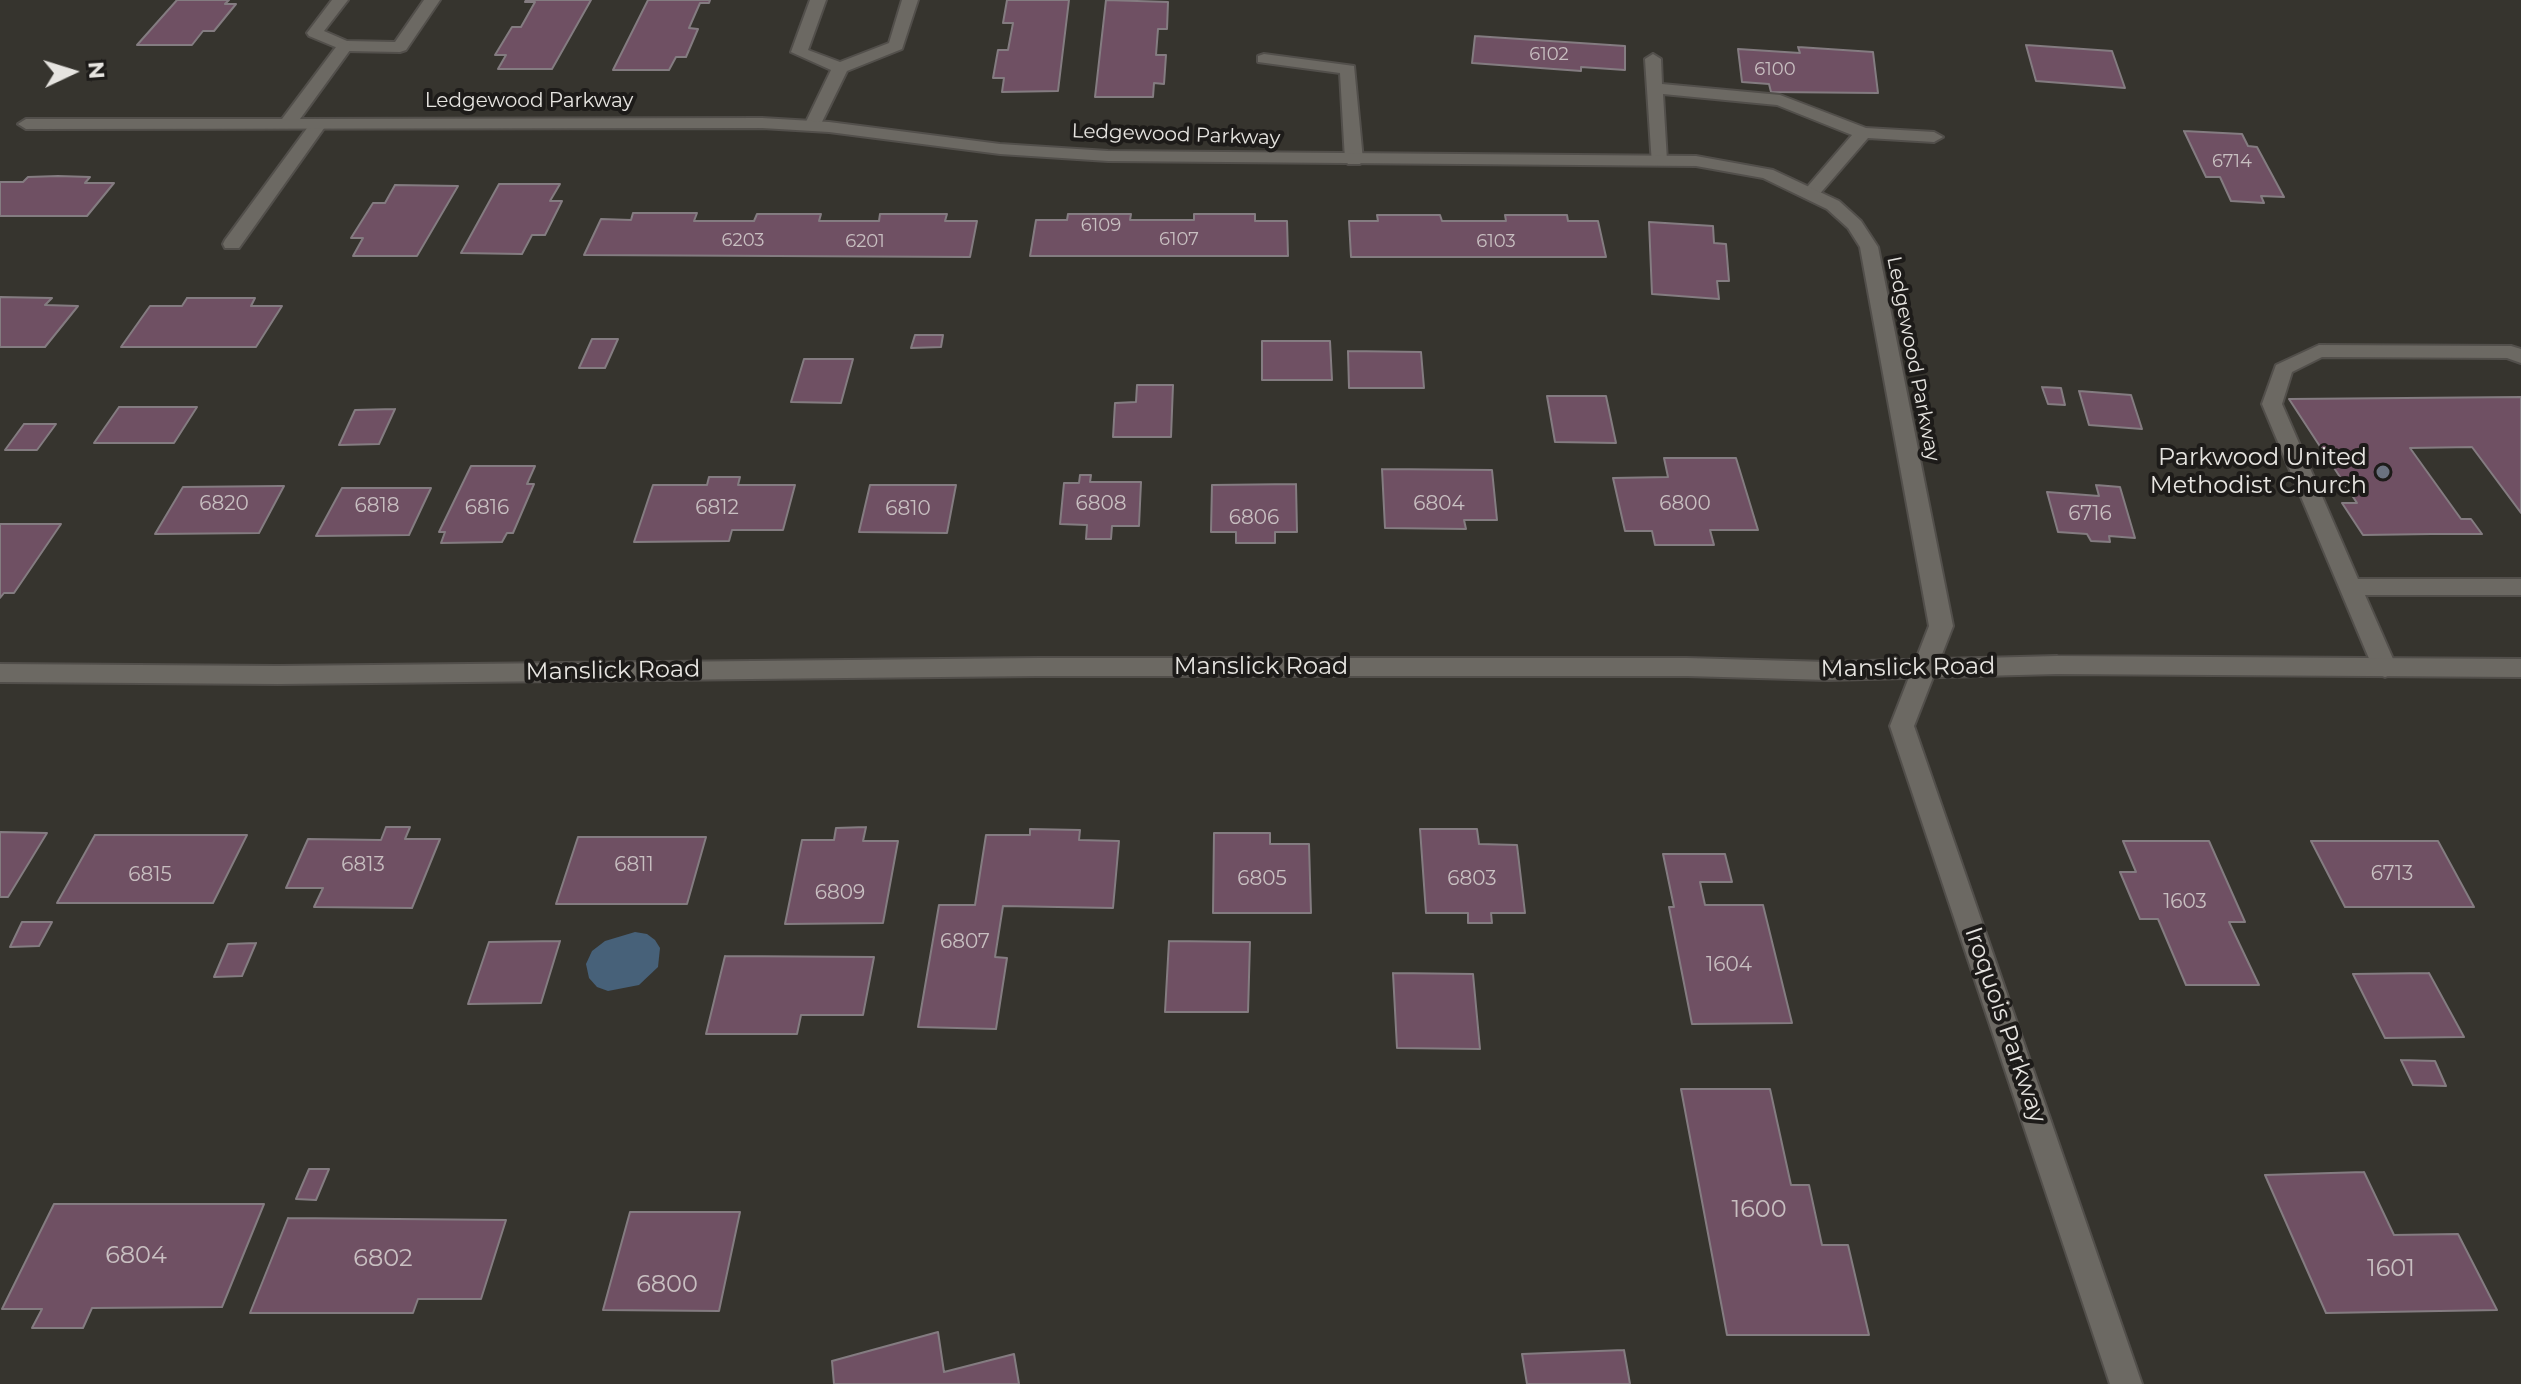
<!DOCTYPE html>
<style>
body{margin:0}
#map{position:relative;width:2521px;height:1384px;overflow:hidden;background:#36342e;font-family:Montserrat,sans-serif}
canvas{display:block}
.north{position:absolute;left:32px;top:32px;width:80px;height:80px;-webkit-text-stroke:6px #1d1b19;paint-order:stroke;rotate:86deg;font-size:22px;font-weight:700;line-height:32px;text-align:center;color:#e6e4e0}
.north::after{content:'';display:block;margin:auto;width:28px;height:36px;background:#e6e4e0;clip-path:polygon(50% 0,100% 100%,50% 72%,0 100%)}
</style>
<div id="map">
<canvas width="2521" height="1384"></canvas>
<div class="north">N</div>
</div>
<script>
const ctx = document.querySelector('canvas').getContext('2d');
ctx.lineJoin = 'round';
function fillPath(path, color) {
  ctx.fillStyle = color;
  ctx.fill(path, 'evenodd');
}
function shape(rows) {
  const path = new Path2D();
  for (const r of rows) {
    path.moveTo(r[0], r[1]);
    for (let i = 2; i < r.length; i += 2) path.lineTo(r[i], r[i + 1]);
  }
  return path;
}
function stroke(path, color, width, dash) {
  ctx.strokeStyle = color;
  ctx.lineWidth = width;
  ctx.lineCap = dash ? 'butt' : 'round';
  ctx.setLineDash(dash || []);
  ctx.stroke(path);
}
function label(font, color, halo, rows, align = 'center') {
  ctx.font = font + ' Montserrat,sans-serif';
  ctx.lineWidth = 8;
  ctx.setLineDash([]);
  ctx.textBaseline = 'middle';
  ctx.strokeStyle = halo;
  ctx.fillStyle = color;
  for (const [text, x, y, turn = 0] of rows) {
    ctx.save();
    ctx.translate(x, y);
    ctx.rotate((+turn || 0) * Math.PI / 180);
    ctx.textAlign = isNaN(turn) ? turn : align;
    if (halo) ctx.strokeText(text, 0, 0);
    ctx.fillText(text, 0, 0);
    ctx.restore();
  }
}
fillPath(shape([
 [635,932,647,934,655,940,660,948,658,967,639,985,608,991,597,987,589,978,586,964,592,951,605,941]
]), '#476179');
const building = shape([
 [177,0,229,0,225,4,236,4,214,31,203,31,192,45,137,45,177,0],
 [526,0,591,0,552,69,498,69,506,55,495,55,512,27,521,27,535,2,525,2,526,0],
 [648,0,710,0,709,3,700,3,689,28,698,29,686,57,676,57,669,70,613,70,648,0],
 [1007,0,1069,0,1058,91,1002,92,1004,78,993,78,998,50,1008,50,1013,23,1003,23,1007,0],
 [1106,0,1168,2,1167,29,1158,29,1156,55,1166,55,1164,84,1154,83,1153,97,1095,97,1106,0],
 [1475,36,1625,46,1625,70,1581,67,1581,71,1472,63,1475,36],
 [2026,45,2112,51,2125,88,2036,81,2026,45],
 [1798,47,1873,52,1878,93,1771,92,1769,84,1742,82,1738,49,1800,53,1798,47],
 [2184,131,2242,134,2248,146,2257,147,2284,197,2261,196,2264,203,2231,201,2220,177,2206,177,2184,131],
 [58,176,90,177,85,183,114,183,87,216,0,216,0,182,23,182,28,177,58,176],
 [499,184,560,184,550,201,562,201,545,235,532,235,522,254,461,253,499,184],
 [395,185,458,186,417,256,353,256,363,238,351,238,373,203,385,203,395,185],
 [633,213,697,213,694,221,754,221,757,214,821,214,819,221,879,221,880,214,947,214,945,221,977,221,970,257,584,255,601,219,631,220,633,213],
 [1068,214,1131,214,1130,220,1194,220,1194,214,1255,214,1255,221,1287,221,1288,256,1030,256,1036,220,1067,220,1068,214],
 [1377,215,1440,215,1442,221,1506,221,1505,215,1567,215,1568,221,1598,221,1606,257,1351,257,1349,221,1378,221,1377,215],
 [1649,222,1713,226,1714,243,1726,244,1729,281,1717,281,1719,299,1652,294,1649,222],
 [0,297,52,298,45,305,78,306,45,347,0,347,0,297],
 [187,298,255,298,251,306,282,306,256,347,121,347,150,306,182,306,187,298],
 [915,335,943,335,941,347,911,348,915,335],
 [592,339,618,339,605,368,579,368,592,339],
 [1262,341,1330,341,1332,380,1262,380,1262,341],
 [1348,351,1421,352,1424,388,1349,388,1348,351],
 [804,359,853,359,841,403,791,402,804,359],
 [1137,385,1173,385,1171,437,1113,437,1115,403,1136,402,1137,385],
 [2042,387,2061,388,2065,405,2048,404,2042,387],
 [2079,391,2131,395,2142,429,2089,425,2079,391],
 [1547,396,1606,396,1616,443,1555,442,1547,396],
 [2521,397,2521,513,2472,447,2410,448,2461,519,2471,519,2482,534,2431,534,2363,535,2342,503,2357,503,2289,399,2521,397],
 [119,407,197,407,174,443,94,443,119,407],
 [395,409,379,444,339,445,355,410,395,409],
 [24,424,56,424,37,450,5,450,24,424],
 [1664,458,1736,458,1758,530,1710,530,1714,545,1655,545,1652,531,1625,531,1613,478,1668,477,1664,458],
 [471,466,535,466,527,484,534,484,513,533,507,533,502,542,441,543,445,532,439,532,471,466],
 [1382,469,1492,470,1497,520,1464,520,1466,529,1385,528,1382,469],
 [1080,475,1091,475,1090,482,1141,482,1139,526,1112,526,1111,539,1086,539,1087,525,1060,524,1064,483,1079,483,1080,475],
 [709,477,740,477,738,485,795,485,783,530,732,530,729,541,634,542,653,485,707,485,709,477],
 [1296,484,1297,532,1275,532,1275,543,1236,543,1236,532,1211,532,1212,485,1296,484],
 [870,485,956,485,947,533,859,532,870,485],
 [2096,485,2120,487,2135,538,2109,536,2110,542,2091,541,2087,534,2058,532,2047,492,2099,496,2096,485],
 [280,486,284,486,259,533,155,534,183,487,280,486],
 [342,488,431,488,409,535,316,536,342,488],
 [0,524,61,524,14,593,4,593,0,598,0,524],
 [386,827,410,827,405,839,440,839,412,908,314,907,323,888,286,888,308,839,381,840,386,827],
 [866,827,863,841,898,841,883,923,785,924,802,840,834,840,836,828,866,827],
 [1030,829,1080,830,1079,840,1119,841,1113,908,1003,906,995,957,1007,958,996,1029,918,1027,939,905,975,905,986,835,1030,835,1030,829],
 [1420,829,1477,829,1479,844,1517,845,1525,913,1491,913,1492,923,1468,923,1468,913,1426,913,1420,829],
 [0,832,47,833,8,897,0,897,0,832],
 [1214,833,1270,833,1270,844,1309,844,1311,913,1213,913,1214,833],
 [95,835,247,835,213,903,57,903,95,835],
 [578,837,706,837,687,904,556,904,578,837],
 [2123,841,2209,841,2245,922,2229,922,2259,985,2186,985,2158,919,2140,919,2120,872,2136,872,2123,841],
 [2311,841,2438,841,2474,907,2345,907,2311,841],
 [1663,854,1725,854,1732,882,1700,882,1705,905,1763,905,1792,1023,1692,1024,1669,907,1674,907,1663,854],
 [22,922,52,922,39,946,10,947,22,922],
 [560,941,541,1003,468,1004,489,942,560,941],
 [1169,941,1250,942,1248,1012,1165,1012,1169,941],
 [256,943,242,976,214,977,228,944,256,943],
 [725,956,874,957,863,1015,801,1015,797,1034,706,1034,725,956],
 [1393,973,1473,974,1480,1049,1397,1048,1393,973],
 [2429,973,2464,1037,2385,1038,2353,974,2429,973],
 [2401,1060,2435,1061,2446,1086,2413,1085,2401,1060],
 [1681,1089,1770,1089,1791,1185,1809,1185,1822,1245,1848,1245,1869,1335,1727,1335,1681,1089],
 [309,1169,329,1169,316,1200,296,1199,309,1169],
 [2364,1172,2394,1235,2458,1234,2497,1310,2326,1313,2265,1175,2364,1172],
 [54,1204,264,1204,222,1307,92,1308,83,1328,32,1328,42,1309,2,1309,54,1204],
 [630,1212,740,1212,719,1311,603,1310,630,1212],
 [288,1218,506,1220,481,1299,418,1299,413,1313,250,1313,288,1218],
 [938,1332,944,1372,1014,1354,1019,1384,834,1384,832,1361,938,1332],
 [1624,1350,1630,1384,1527,1384,1522,1354,1624,1350]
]);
fillPath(building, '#6f5063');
stroke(building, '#847c81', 2);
const lane = shape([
 [332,0,348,0,324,31,347,41,395,42,424,0,440,0,406,50,400,52,345,51,309,36,307,33,332,0],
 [810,0,826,0,808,50,840,62,889,43,902,0,918,0,902,49,847,71,820,126,812,131,804,126,831,70,791,52,810,0],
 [1264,54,1354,66,1363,160,1360,164,1348,164,1345,160,1340,73,1258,62,1258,56,1264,54],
 [1653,54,1661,59,1662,84,1780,95,1866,128,1934,132,1943,137,1934,142,1868,138,1817,197,1811,198,1802,193,1852,135,1777,105,1663,94,1667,161,1664,165,1652,165,1645,59,1653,54],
 [319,119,327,124,239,248,225,248,223,244,225,240,313,120,319,119],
 [2319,345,2511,346,2521,349,2521,363,2507,358,2322,357,2292,372,2282,404,2358,579,2521,579,2521,595,2365,595,2397,668,2393,674,2385,677,2377,674,2373,668,2262,404,2276,365,2319,345]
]);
const street = shape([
 [345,41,353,46,300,119,762,118,829,122,1000,144,1108,151,1696,156,1773,170,1839,201,1861,221,1878,247,1953,626,1914,726,2142,1384,2110,1384,1890,726,1929,626,1860,247,1848,228,1827,209,1763,178,1696,166,1108,161,1000,154,829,132,762,128,26,129,18,124,26,119,282,119,339,43,345,41]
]);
const secondary = shape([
 [2057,656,2521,659,2521,677,2057,674,1828,680,1687,676,1037,676,278,684,0,682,0,664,278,666,1037,658,1687,658,1828,662,2057,656]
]);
stroke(lane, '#524f4b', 4);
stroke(street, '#524f4b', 4);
stroke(secondary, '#524f4b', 4);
fillPath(lane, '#6c6963');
fillPath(street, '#6c6963');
fillPath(secondary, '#6c6963');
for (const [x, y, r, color] of [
 [2383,472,8,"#6b7280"]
]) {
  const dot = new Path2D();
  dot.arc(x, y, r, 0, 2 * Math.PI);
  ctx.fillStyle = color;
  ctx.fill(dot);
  stroke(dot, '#1d1b19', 3);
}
label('18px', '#c8bfc1', null, [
 ["6102",1549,55],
 ["6100",1775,70],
 ["6714",2232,162],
 ["6109",1101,226],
 ["6107",1179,240],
 ["6203",743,241],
 ["6201",865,242],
 ["6103",1496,242]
]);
label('20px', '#e6e4e0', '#1d1b19', [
 ["Ledgewood Parkway",529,101],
 ["Ledgewood Parkway",1176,135,2],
 ["Ledgewood Parkway",1913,359,79]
]);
label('20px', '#c8bfc1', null, [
 ["6820",224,504],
 ["6808",1101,504],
 ["6804",1439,504],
 ["6800",1685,504],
 ["6818",377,506],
 ["6816",487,508],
 ["6812",717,508],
 ["6810",908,509],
 ["6716",2090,514],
 ["6806",1254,518],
 ["6813",363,865],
 ["6811",634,865],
 ["6713",2392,874],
 ["6815",150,875],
 ["6805",1262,879],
 ["6803",1472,879],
 ["6809",840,893],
 ["1603",2185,902],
 ["6807",965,942],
 ["1604",1729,965]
]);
label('24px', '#e6e4e0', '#1d1b19', [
 ["Parkwood United",2367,458],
 ["Methodist Church",2367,486]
], 'right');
label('24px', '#e6e4e0', '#1d1b19', [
 ["Manslick Road",1261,667],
 ["Manslick Road",1908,668,-1],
 ["Manslick Road",613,671,-1],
 ["Iroquois Parkway",2005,1025,71]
]);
label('24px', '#c8bfc1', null, [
 ["1600",1759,1210],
 ["6804",136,1256],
 ["6802",383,1259],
 ["1601",2391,1269],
 ["6800",667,1285]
]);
</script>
